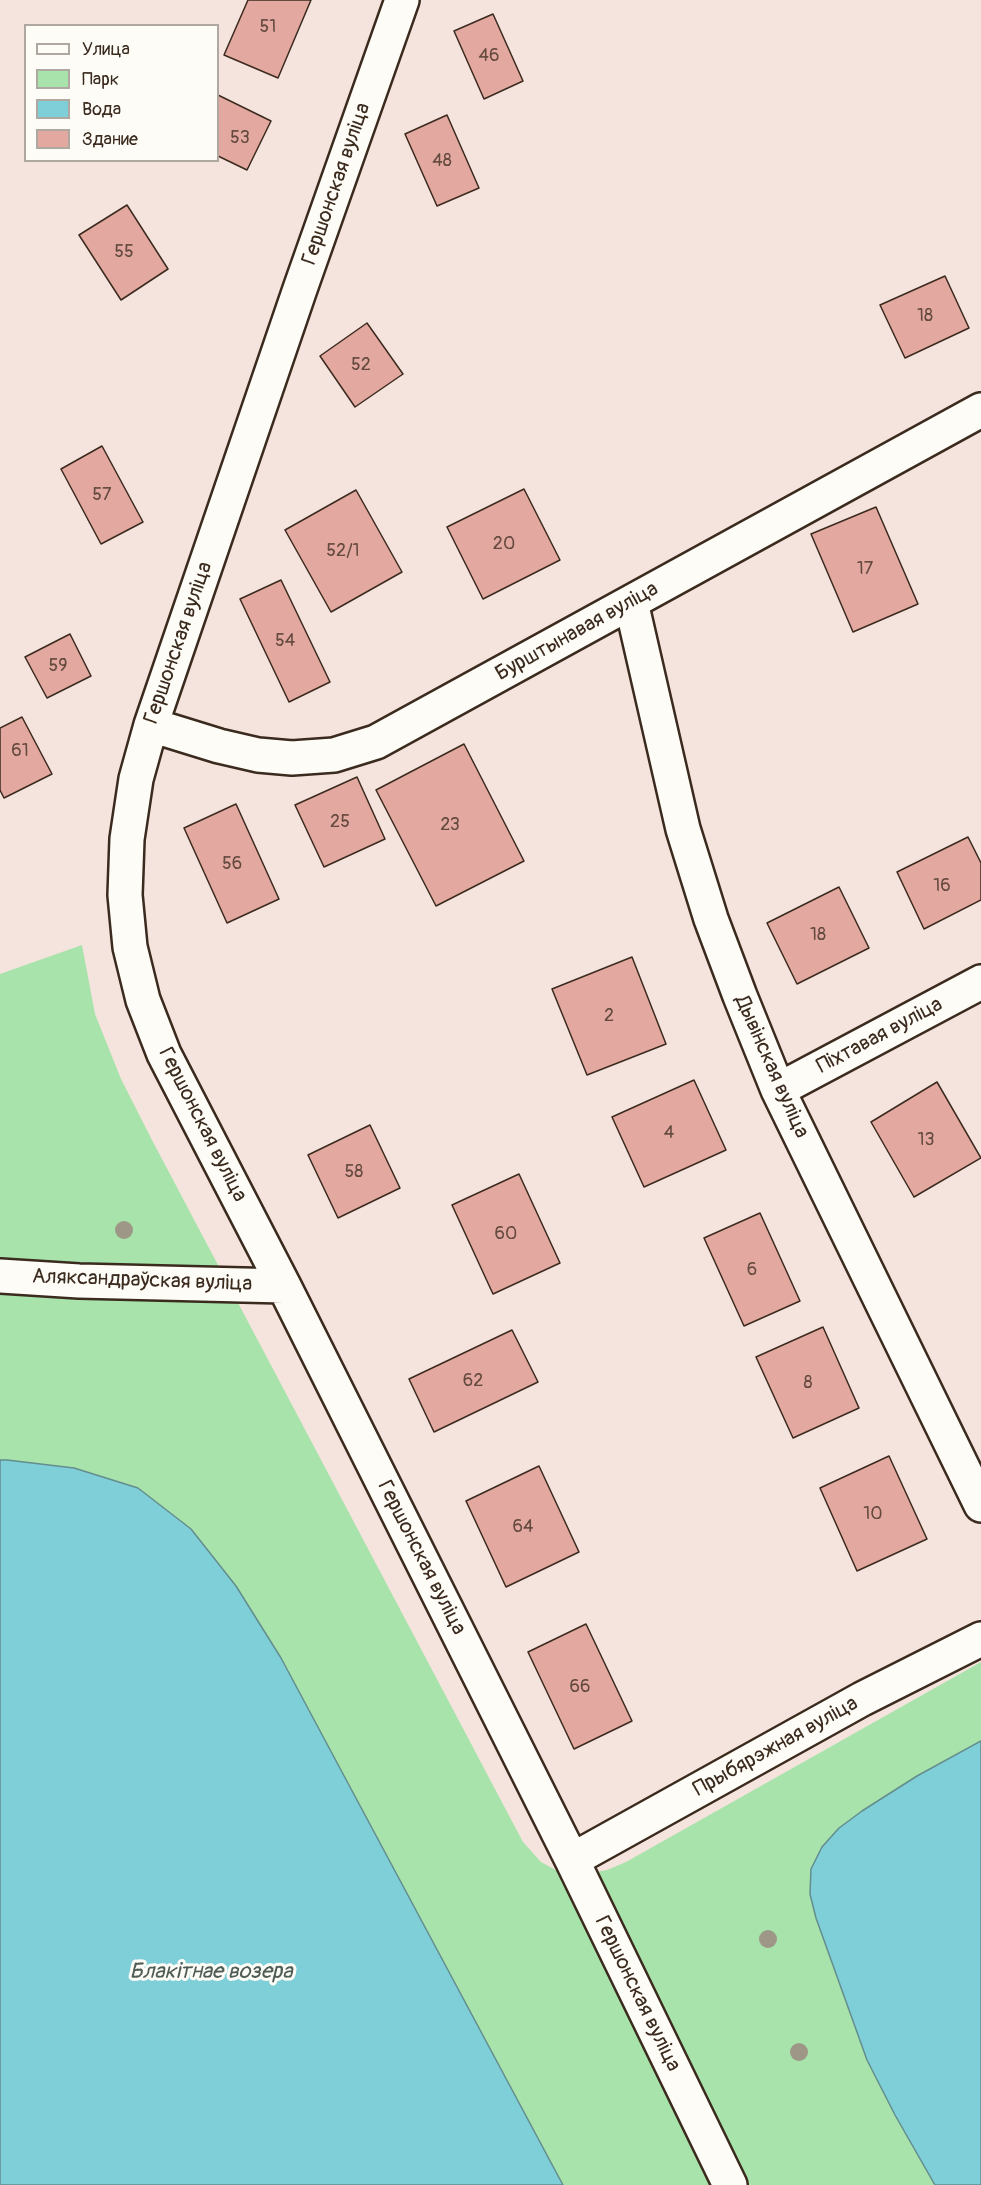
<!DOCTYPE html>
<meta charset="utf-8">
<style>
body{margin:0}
#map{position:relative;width:981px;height:2185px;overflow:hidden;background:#f5e3dd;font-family:Pangolin,sans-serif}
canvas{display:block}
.legend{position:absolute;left:24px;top:24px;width:195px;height:138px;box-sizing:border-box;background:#fdfcf7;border:2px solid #afa8a0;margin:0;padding:8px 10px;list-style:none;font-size:18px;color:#3b2a1e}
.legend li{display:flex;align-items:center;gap:12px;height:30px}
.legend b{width:30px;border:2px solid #afa8a0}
</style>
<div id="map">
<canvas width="981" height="2185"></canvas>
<ul class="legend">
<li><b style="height:8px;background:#fdfcf7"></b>Улица</li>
<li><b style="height:16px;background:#a7e3aa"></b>Парк</li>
<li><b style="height:16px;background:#7fcfd8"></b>Вода</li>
<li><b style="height:16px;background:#e3a9a1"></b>Здание</li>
</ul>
</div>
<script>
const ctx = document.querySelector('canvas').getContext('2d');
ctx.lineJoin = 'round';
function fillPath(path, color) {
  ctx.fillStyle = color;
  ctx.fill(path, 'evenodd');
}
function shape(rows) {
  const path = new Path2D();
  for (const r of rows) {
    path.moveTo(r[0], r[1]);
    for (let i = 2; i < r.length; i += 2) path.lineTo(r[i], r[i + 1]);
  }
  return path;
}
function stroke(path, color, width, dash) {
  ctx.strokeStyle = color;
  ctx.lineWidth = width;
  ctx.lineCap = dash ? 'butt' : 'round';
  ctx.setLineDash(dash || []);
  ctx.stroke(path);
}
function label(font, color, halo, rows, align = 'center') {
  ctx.font = font + ' Pangolin,sans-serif';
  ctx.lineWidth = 6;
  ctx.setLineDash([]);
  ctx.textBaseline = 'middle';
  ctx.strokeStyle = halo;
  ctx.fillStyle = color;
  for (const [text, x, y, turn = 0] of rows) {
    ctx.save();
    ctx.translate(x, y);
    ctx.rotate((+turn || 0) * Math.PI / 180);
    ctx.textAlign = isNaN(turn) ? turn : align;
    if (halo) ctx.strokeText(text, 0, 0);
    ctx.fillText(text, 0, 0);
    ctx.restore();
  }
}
fillPath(shape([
 [82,945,95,1014,121,1079,153,1142,523,1842,541,1862,561,1873,584,1874,607,1870,626,1862,981,1662,981,2185,0,2185,0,974]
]), '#a7e3aa');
const water = shape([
 [0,1460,7,1460,74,1468,138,1488,191,1529,236,1586,281,1658,563,2185,0,2185,0,1460],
 [981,1741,981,2185,935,2185,895,2115,867,2060,816,1918,810,1894,811,1869,822,1847,839,1828,862,1811,917,1776,981,1741]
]);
fillPath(water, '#7fcfd8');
stroke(water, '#648d8e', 1.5);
const building = shape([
 [248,0,311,0,278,78,224,55,248,0],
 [493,14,523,81,484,99,454,31,493,14],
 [218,95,271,121,247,170,218,156,218,95],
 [447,115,479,188,437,206,405,134,447,115],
 [127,205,168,269,121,300,79,235,127,205],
 [945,276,969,328,905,358,880,305,945,276],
 [367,323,403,374,355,407,320,356,367,323],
 [102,446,143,522,101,544,61,469,102,446],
 [524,489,560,560,483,599,447,527,524,489],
 [356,490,402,572,331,612,285,530,356,490],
 [876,507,918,604,853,632,811,534,876,507],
 [281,580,330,682,289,702,240,599,281,580],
 [70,634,91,676,47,698,25,657,70,634],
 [22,717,52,774,4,798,0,790,0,728,22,717],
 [464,744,524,861,436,906,376,790,464,744],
 [357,777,385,839,324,867,295,805,357,777],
 [236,804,279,899,227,923,184,828,236,804],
 [968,837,981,863,981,900,924,929,897,872,968,837],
 [839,887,869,948,797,984,767,923,839,887],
 [632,957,666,1044,587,1075,552,989,632,957],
 [694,1080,726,1150,644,1187,612,1117,694,1080],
 [937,1082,981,1158,914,1197,871,1122,937,1082],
 [370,1125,400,1188,338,1218,308,1155,370,1125],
 [519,1174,560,1263,493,1294,452,1205,519,1174],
 [760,1213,800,1301,744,1326,704,1238,760,1213],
 [823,1327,859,1408,793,1438,756,1357,823,1327],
 [512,1330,538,1382,434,1432,409,1379,512,1330],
 [889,1456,927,1539,857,1571,820,1488,889,1456],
 [539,1466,579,1552,506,1587,466,1501,539,1466],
 [586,1624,632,1721,574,1749,528,1652,586,1624]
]);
fillPath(building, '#e3a9a1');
stroke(building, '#3b2a1e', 1.5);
const minor = shape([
 [402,0,300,289,151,725,136,779,127,839,125,895,130,947,143,1000,164,1054,284,1286,572,1860,730,2185],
 [631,602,683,829,711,919,740,996,778,1090,981,1505],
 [151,725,219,746,258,755,292,758,334,755,376,742,981,410],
 [778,1090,981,982],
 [0,1276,79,1281,284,1286],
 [572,1860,862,1699,981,1639]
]);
stroke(minor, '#3b2a1e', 38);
stroke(minor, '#fdfcf7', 33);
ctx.fillStyle = '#9e9787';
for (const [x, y] of [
 [124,1230],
 [768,1939],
 [799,2052]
]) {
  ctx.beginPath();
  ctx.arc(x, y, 9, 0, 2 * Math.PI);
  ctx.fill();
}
label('18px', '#654a3f', null, [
 ["51",268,27],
 ["46",489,56],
 ["53",240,138],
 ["48",442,161],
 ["55",124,252],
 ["18",925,316],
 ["52",361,365],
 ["57",102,495],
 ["20",504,544],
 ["52/1",343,551],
 ["17",865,569],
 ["54",285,641],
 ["59",58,666],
 ["61",20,751],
 ["25",340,822],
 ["23",450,825],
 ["56",232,864],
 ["16",942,886],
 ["18",818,935],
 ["2",609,1016],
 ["4",669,1133],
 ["13",926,1140],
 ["58",354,1172],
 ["60",506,1234],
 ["6",752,1270],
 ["62",473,1381],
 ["8",808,1383],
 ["10",873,1514],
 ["64",523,1527],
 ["66",580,1687]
]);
label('21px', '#3b2a1e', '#fdfcf7', [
 ["Гершонская вуліца",337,184,-71],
 ["Бурштынавая вуліца",577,632,-29],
 ["Гершонская вуліца",179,643,-71],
 ["Піхтавая вуліца",880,1036,-28],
 ["Дывінская вуліца",771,1067,66],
 ["Гершонская вуліца",202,1125,63],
 ["Аляксандраўская вуліца",142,1281,2],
 ["Гершонская вуліца",421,1558,63],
 ["Прыбярэжная вуліца",776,1747,-29],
 ["Гершонская вуліца",637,1994,64]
]);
label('italic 22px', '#4f5c56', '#fdfcf7', [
 ["Блакітнае возера",211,1972]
]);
</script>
